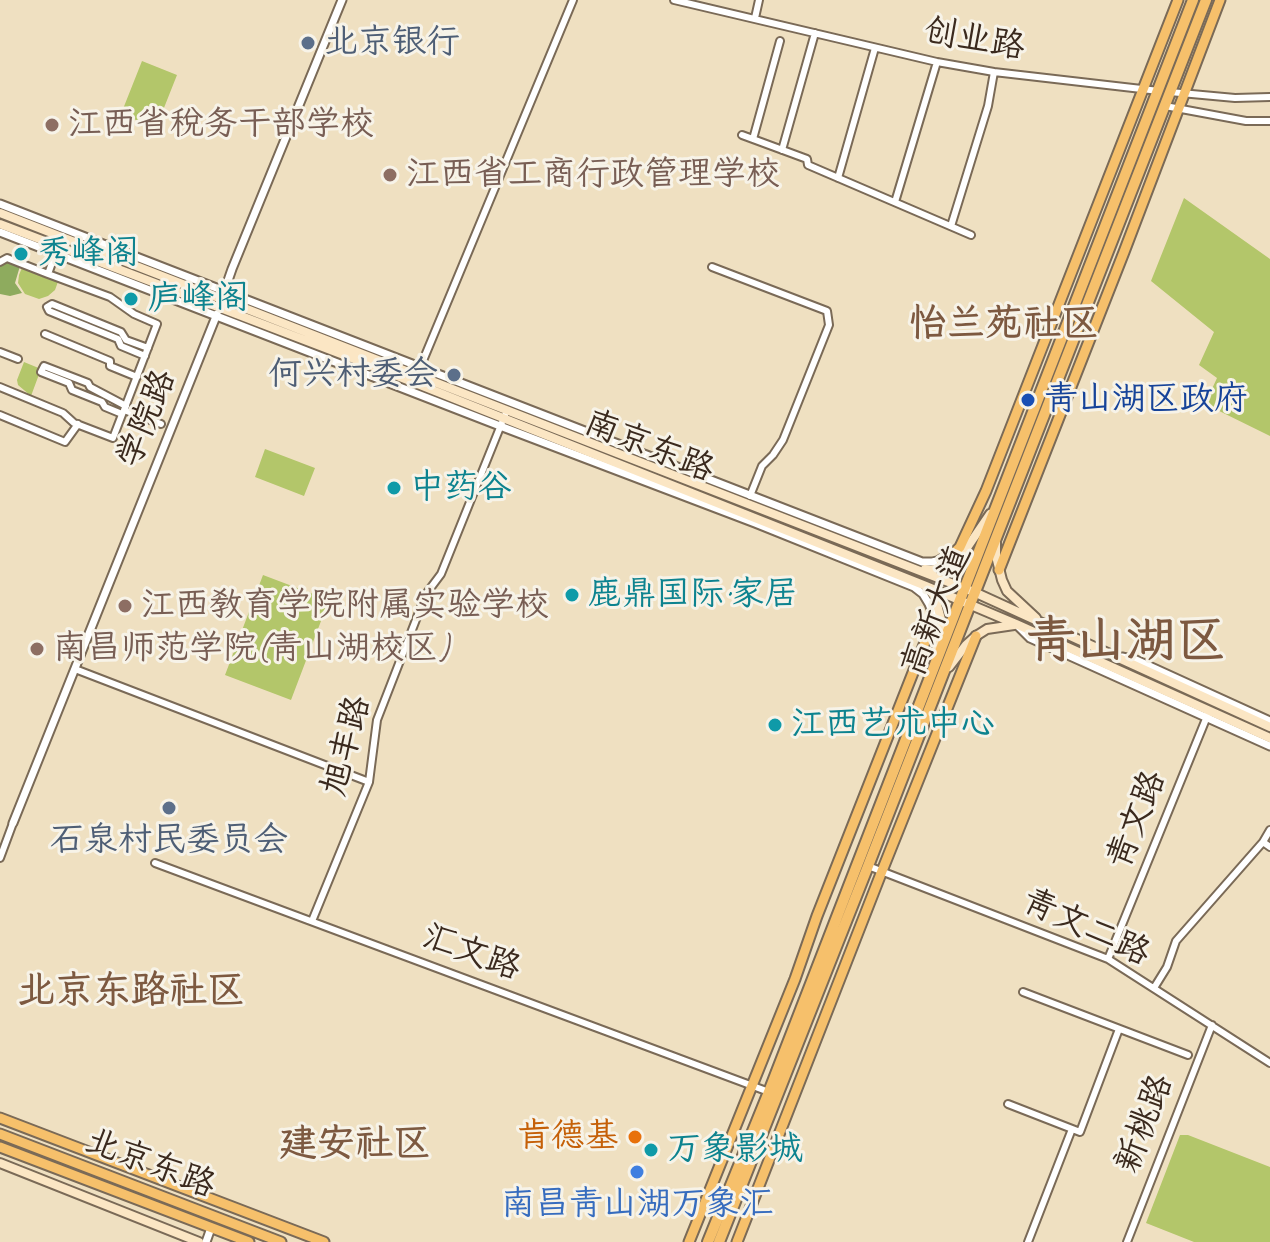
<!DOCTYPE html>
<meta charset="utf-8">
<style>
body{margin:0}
canvas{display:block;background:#efe0c1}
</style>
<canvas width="1270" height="1242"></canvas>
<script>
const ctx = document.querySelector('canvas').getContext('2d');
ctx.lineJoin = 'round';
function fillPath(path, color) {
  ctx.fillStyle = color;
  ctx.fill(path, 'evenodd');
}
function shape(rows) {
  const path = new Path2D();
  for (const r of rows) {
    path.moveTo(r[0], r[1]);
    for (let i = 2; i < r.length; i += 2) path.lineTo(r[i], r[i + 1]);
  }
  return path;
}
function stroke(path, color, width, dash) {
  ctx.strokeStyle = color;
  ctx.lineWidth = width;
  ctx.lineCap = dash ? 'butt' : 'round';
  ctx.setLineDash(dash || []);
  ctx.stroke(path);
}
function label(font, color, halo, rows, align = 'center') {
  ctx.font = font + ' Caveat,"LXGW WenKai TC",sans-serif';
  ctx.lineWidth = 6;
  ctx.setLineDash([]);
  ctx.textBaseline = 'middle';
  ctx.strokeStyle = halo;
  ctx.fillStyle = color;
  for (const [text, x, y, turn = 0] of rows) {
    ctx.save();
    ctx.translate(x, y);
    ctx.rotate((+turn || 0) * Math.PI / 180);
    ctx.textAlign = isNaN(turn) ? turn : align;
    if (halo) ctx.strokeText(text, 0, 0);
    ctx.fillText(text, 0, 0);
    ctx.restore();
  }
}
fillPath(shape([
 [142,61,177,75,156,128,121,114],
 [1184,198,1270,259,1270,436,1205,404,1217,378,1199,365,1214,332,1151,281],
 [23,265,59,279,55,290,48,296,39,299,25,294,18,283,19,275],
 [24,362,41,369,31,396,18,385,17,380],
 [265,449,315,468,304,496,255,477],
 [263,575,329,600,291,700,225,675],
 [1180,1135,1188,1135,1270,1167,1270,1242,1194,1242,1146,1223]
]), '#b3c66a');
fillPath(shape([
 [7,261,20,266,15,283,22,293,10,296,0,294,0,265]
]), '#8eab5e');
const minor = shape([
 [674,0,937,62,994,72,1159,91],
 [755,18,759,0],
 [1170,92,1235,98,1270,97],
 [1165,106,1246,121,1270,121],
 [742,135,807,159,808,165,971,235],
 [753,139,780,41],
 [782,150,815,33],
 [838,178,875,48],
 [895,202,937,62],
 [951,226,988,106,994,72],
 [53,260,48,274,110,297,134,314,157,324,124,410,161,424],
 [0,262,7,258,48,274],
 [712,267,827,311,829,325,783,440,773,455,762,466,750,496],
 [45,334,110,361,110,366,137,377],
 [0,352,18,359],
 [145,356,121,346,118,339,49,311,47,307,52,304,121,332,126,340,148,348],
 [417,375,573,0],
 [0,387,63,413,74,423,113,438,123,412],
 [122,414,105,407,102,402,72,390,69,383,41,372,44,366,88,383,90,387,126,406],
 [0,415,65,442,78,424],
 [75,669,369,782],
 [1270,830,1263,842,1270,847],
 [0,858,13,823],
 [155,863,769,1092],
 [868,866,1108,959,1270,1063],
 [312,921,369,782,377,720,426,594,441,574,505,415],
 [1108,959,1208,714],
 [1154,988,1167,967,1176,941,1263,842],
 [1023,992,1188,1055],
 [1008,1104,1080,1132,1119,1029],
 [1028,1242,1072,1129],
 [1127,1242,1212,1025]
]);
const tertiary = shape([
 [0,204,922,562,932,562,941,560],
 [0,232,500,426,755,523,914,587,923,594,929,604,933,614,931,627],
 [223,295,232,269,342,0],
 [1018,626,1030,638,1270,746],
 [1122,657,1136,660,1270,721],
 [13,823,217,314],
 [206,1242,211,1228]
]);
const secondary = shape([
 [0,213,974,592,1270,727],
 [0,224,362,362,926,586,1016,624,1270,738],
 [996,542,996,556,1002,580,1007,591,1036,618],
 [925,569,931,570,948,565,960,558,990,514],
 [927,587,935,597,942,623,936,653],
 [949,667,966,645,976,636,987,629,1014,625],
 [0,1163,199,1242]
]);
const primary = shape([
 [941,560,952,555,960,547,986,491,1178,0],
 [999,570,1124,252,1220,0],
 [0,1118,324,1242],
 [0,1134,281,1242],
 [0,1147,249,1242],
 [689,1242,795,979,817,916,931,627],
 [737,1242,882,871,976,636]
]);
const trunk = shape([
 [708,1242,769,1092,1193,0],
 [719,1242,868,866,1206,0]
]);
stroke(minor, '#7a6a57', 10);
stroke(tertiary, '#7a6a57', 11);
stroke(secondary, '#7a6a57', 12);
stroke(primary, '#7a6a57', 13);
stroke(trunk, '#7a6a57', 14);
stroke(minor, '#fff', 6);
stroke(tertiary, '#fff', 7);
stroke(secondary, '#fbe6c4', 8);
stroke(primary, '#f6c06b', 9);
stroke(trunk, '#f6c06b', 10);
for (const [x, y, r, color] of [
 [308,43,8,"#5c6f8a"],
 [52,125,8,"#8d6e63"],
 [390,175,8,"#8d6e63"],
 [21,254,8,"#0f9aa8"],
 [131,299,8,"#0f9aa8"],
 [454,375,8,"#5c6f8a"],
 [1028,400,8,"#1a4fb4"],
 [394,488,8,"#0f9aa8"],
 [572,595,8,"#0f9aa8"],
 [125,606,8,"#8d6e63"],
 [37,649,8,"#8d6e63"],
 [775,725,8,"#0f9aa8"],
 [169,808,8,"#5c6f8a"],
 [635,1137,8,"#e8710a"],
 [651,1150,8,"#0f9aa8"],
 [637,1172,8,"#3f7fe0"]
]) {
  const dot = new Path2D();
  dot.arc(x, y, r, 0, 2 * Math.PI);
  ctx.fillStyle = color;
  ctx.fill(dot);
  stroke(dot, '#f7f3e8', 3);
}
label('34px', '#3b2a1e', '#f7f3e8', [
 ["创业路",974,40,10],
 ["学院路",147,419,-68],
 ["南京东路",649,447,22],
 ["高新大道",937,611,-69],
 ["旭丰路",347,746,-75],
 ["青文路",1137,820,-68],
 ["青文二路",1086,928,25],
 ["汇文路",471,953,20],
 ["新桃路",1145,1124,-69],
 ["北京东路",150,1164,21]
]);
label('34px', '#4e5e75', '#f7f3e8', [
 ["北京银行",324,43],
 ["何兴村委会",438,375,"right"],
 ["石泉村民委员会",169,841,"center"]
], 'left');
label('34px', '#785e54', '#f7f3e8', [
 ["江西省税务干部学校",68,125],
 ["江西省工商行政管理学校",406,175],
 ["江西教育学院附属实验学校",141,606],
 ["南昌师范学院(青山湖校区)",53,649]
], 'left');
label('34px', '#0d838f', '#f7f3e8', [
 ["秀峰阁",37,254],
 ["庐峰阁",147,299],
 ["中药谷",410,488],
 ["鹿鼎国际·家居",588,595],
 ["江西艺术中心",791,725],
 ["万象影城",667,1150]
], 'left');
label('34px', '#164399', '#f7f3e8', [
 ["青山湖区政府",1044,400]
], 'left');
label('34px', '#c56008', '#f7f3e8', [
 ["肯德基",619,1137]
], 'right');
label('34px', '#366cbe', '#f7f3e8', [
 ["南昌青山湖万象汇",637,1205]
]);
label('bold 38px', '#7d5940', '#f7f3e8', [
 ["怡兰苑社区",1004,325],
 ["北京东路社区",131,992],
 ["建安社区",355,1145]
]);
label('bold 50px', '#7d5940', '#f7f3e8', [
 ["青山湖区",1126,643]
]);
</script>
